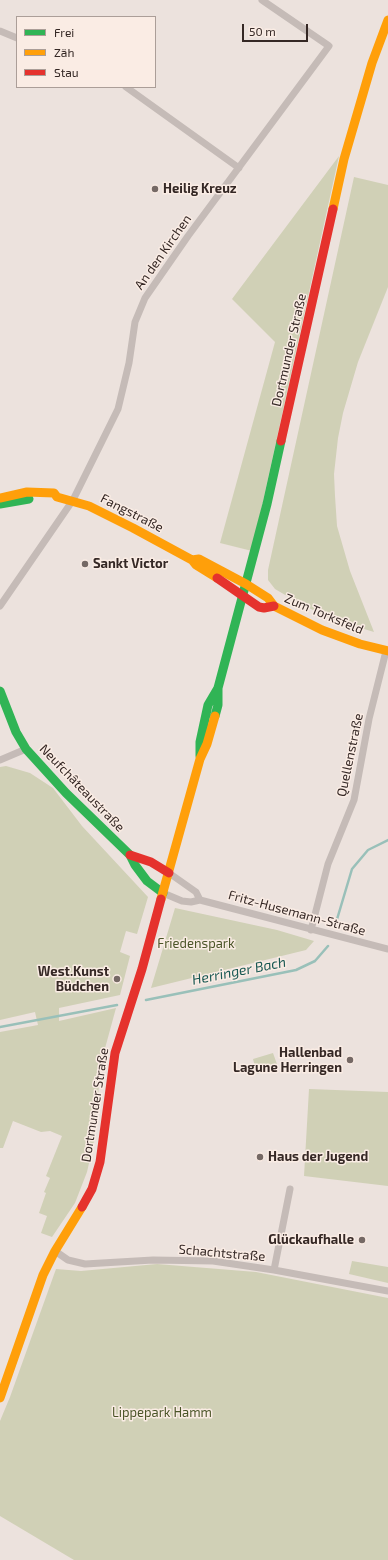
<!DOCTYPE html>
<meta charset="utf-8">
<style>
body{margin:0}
#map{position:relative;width:388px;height:1560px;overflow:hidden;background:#ece2dd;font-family:"Exo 2",sans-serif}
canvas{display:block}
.legend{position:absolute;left:16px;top:16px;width:140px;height:72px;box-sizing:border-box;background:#faece4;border:1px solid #ab9e98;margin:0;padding:5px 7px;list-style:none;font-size:12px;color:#352825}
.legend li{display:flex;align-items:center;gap:8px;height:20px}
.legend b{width:20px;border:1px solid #ab9e98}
.scale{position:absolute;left:242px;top:24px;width:66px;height:18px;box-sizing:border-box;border:2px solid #352825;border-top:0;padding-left:5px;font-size:12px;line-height:14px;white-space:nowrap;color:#352825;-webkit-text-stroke:3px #faece4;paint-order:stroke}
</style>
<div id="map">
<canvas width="388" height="1560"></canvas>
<ul class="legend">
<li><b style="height:5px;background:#30b455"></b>Frei</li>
<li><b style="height:5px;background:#ff9f0a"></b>Zäh</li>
<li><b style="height:5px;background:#e5322d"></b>Stau</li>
</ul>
<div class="scale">50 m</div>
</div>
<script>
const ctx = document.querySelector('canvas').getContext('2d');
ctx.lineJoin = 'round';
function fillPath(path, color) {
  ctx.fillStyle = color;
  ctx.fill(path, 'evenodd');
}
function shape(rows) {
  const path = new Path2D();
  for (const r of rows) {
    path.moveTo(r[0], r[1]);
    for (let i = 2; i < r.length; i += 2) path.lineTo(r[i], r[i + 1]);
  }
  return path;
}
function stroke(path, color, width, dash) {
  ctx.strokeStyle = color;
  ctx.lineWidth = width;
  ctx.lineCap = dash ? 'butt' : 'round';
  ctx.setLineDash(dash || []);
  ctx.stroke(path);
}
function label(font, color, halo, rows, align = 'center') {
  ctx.font = font + ' "Exo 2",sans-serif';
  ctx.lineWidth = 3;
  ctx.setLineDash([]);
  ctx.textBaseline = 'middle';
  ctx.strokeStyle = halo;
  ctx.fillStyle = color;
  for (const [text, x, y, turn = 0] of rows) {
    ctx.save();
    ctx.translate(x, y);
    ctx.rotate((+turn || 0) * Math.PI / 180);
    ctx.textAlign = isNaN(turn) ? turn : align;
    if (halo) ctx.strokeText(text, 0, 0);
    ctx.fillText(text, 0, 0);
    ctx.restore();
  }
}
fillPath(shape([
 [339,156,252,551,220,543,275,342,232,299],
 [354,177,388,185,388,287,358,362,343,413,338,438,334,474,335,496,337,526,350,571,374,632,331,619,299,603,275,589,268,580,268,570],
 [6,766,30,773,53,788,82,826,148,897,137,934,126,931,120,952,130,956,120,995,59,1008,59,1021,116,1008,101,1063,94,1141,87,1172,75,1203,52,1237,41,1233,47,1216,39,1213,46,1193,44,1192,50,1178,46,1176,62,1136,50,1131,41,1132,13,1121,3,1148,0,1148,0,1032,38,1025,35,1012,0,1020,0,767],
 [175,908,277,930,314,941,306,950,151,988],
 [273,1053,278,1067,257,1074,253,1059],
 [309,1089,388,1092,388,1186,304,1176],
 [352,1261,388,1267,388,1283,349,1274],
 [157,1264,256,1272,388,1298,388,1560,74,1560,0,1516,0,1421,10,1397,56,1269,81,1271]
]), '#d0d0b6');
stroke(shape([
 [335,926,352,869,368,850,388,840],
 [146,1000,296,970,315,961,328,946],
 [0,1027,117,1005]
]), '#99c0b9', 2.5);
stroke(shape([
 [0,31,17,38],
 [126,87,239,168],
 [0,606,73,500,118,409,129,363,135,322,145,298,188,236,329,46,262,0],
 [0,760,26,749],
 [169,873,196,892,200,900],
 [163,893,182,901,191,902,200,900,388,949],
 [311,930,328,864,354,800,369,719,386,651],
 [55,1251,68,1260,85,1264,153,1260,213,1261,274,1270,388,1291],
 [274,1270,290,1189]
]), '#c5bbb7', 7);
stroke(shape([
 [0,504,29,499],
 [0,691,16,732,26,749,66,793,130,855,135,865,147,881,163,893],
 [215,716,218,705,218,688,267,504,281,441],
 [200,756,200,742,208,705,218,688]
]), '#30b455', 9);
stroke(shape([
 [333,209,344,159,372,63,388,20],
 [0,498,27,492,54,493,57,497,89,506,133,528,192,560,196,565,217,578],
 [192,560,199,559,246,584,268,598,274,606,322,630,360,644,388,651],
 [161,899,200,759,207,744,215,716],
 [0,1398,43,1275,55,1251,82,1207]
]), '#ff9f0a', 9);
stroke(shape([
 [281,441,333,209],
 [217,578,259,607,264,608,274,606],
 [130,855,151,862,169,873],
 [82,1207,92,1189,100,1162,115,1053,142,969,161,899]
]), '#e5322d', 9);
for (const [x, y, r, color] of [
 [155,189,4,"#756965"],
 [85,564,4,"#756965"],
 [117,979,4,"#756965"],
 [350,1060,4,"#756965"],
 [260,1157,4,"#756965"],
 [362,1240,4,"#756965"]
]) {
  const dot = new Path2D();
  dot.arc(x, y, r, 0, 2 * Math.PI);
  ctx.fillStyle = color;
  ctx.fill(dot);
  stroke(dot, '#faece4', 1.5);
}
label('bold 13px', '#352825', '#faece4', [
 ["Heilig Kreuz",163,189],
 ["Sankt Victor",93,564],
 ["West.Kunst",109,972,"right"],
 ["Büdchen",109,987,"right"],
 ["Hallenbad",342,1053,"right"],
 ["Lagune Herringen",342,1068,"right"],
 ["Haus der Jugend",268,1157],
 ["Glückaufhalle",354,1240,"right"]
], 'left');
label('13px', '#352825', '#faece4', [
 ["An den Kirchen",163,252,-55],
 ["Dortmunder Straße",289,350,-77],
 ["Fangstraße",132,513,27],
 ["Zum Torksfeld",324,614,23],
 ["Quellenstraße",350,755,-78],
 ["Neufchâteaustraße",82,788,46],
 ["Fritz-Husemann-Straße",297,913,15],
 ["Dortmunder Straße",95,1105,-81],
 ["Schachtstraße",222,1253,5]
]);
label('13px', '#4b5528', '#faece4', [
 ["Friedenspark",196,944],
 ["Lippepark Hamm",162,1413]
]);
label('italic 14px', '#195853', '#faece4', [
 ["Herringer Bach",239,971,-11]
]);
</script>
